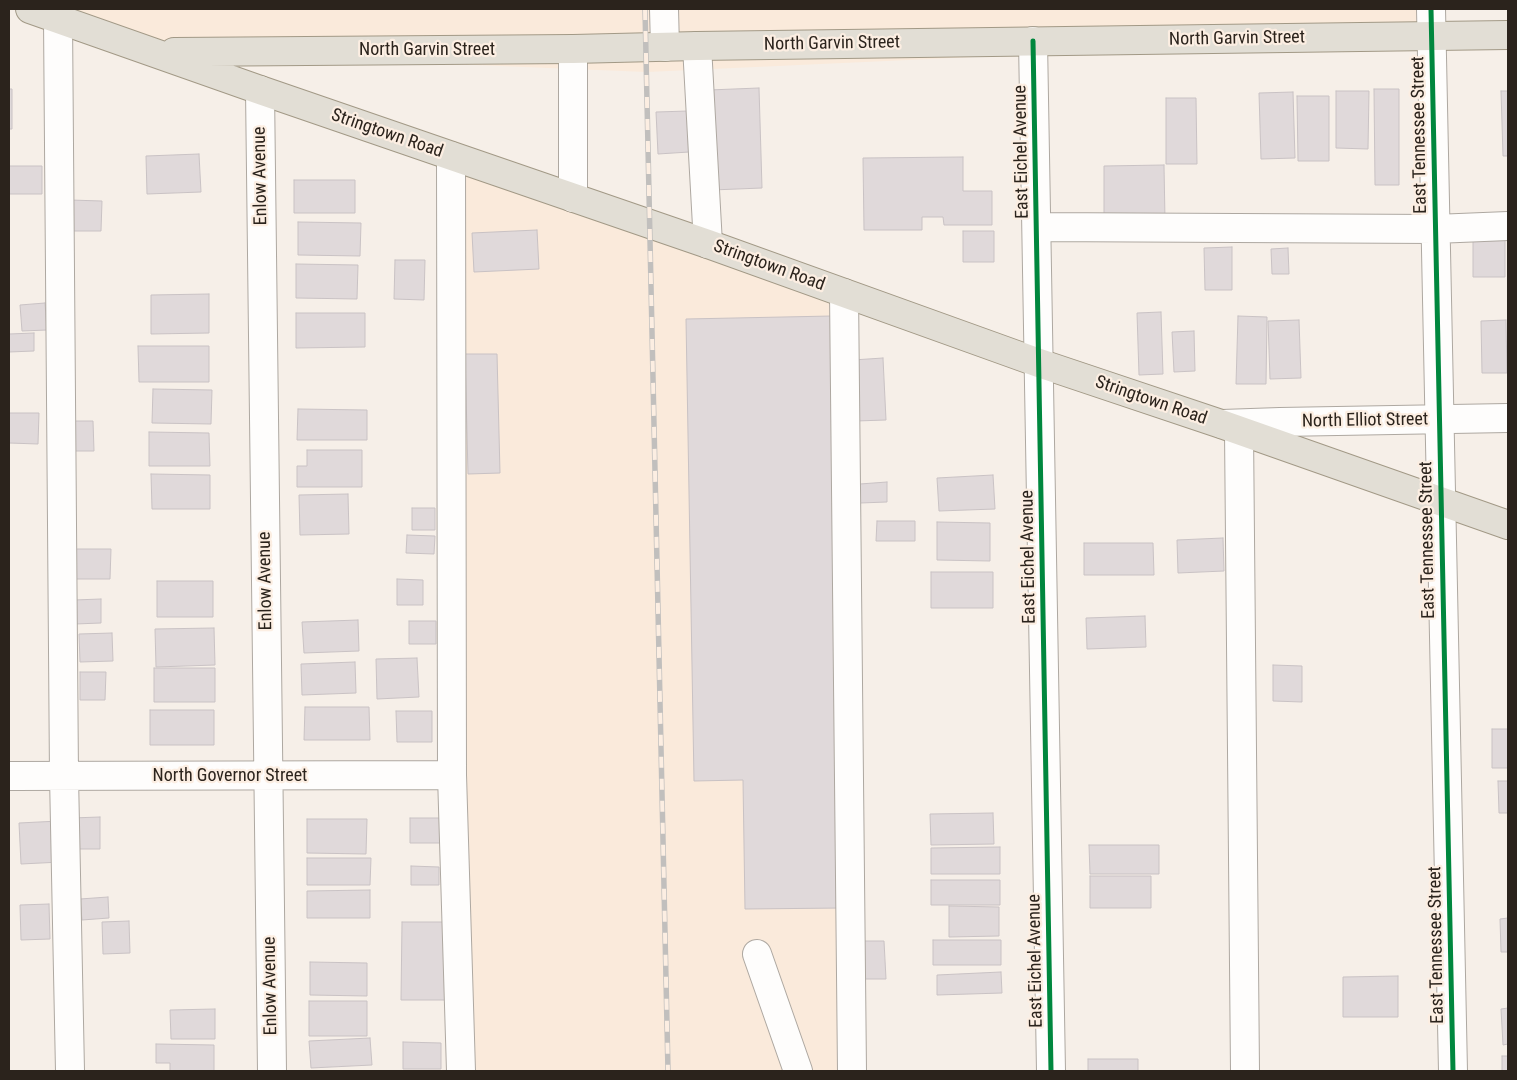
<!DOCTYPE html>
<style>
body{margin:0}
#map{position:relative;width:1517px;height:1080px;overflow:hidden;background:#f6efe8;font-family:"Roboto Condensed",sans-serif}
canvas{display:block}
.frame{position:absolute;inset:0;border:10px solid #2b231c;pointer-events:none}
</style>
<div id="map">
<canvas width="1517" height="1080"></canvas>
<div class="frame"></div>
</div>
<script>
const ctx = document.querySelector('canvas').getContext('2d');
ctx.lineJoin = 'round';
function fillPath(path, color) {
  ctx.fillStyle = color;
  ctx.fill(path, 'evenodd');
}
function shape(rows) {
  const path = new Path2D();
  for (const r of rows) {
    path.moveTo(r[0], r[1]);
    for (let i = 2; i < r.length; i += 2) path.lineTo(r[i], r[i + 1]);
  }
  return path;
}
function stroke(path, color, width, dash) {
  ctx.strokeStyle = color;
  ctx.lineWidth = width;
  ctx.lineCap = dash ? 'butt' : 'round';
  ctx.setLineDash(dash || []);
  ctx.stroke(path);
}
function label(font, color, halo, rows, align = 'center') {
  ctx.font = font + ' "Roboto Condensed",sans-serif';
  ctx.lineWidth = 4.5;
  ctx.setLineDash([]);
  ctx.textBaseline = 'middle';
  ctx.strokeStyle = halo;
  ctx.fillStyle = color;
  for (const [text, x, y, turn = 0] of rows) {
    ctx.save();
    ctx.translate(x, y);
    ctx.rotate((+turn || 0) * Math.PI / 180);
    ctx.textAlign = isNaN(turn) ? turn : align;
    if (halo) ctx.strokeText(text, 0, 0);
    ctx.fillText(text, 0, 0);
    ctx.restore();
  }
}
fillPath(shape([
 [30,9,1431,9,1431,36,647,72,155,52],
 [451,156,844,293,852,1071,463,1071]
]), '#faeadb');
const building = shape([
 [759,88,762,188,712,190,709,90,759,88],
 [9,89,12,89,12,129,9,129,9,89],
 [1374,89,1399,89,1399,185,1375,185,1374,89],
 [1336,91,1369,91,1368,149,1336,148,1336,91],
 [1501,91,1508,91,1508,156,1503,156,1501,91],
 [1293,92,1295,158,1261,159,1259,93,1293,92],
 [1297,96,1329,96,1329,161,1298,161,1297,96],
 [1166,98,1196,98,1197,164,1166,164,1166,98],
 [688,111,689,152,658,154,656,112,688,111],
 [199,154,201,192,147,194,146,156,199,154],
 [963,157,963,191,992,191,992,225,944,225,943,217,922,217,922,230,864,230,863,158,963,157],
 [1164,165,1165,220,1104,221,1104,166,1164,165],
 [9,166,42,166,42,194,9,194,9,166],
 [294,180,355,180,355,213,294,213,294,180],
 [70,200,102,201,101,231,70,231,70,200],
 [298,222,361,223,360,256,298,255,298,222],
 [537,230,539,269,474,272,472,233,537,230],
 [963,231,994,231,994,262,963,262,963,231],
 [1473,238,1505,238,1505,277,1473,277,1473,238],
 [1232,247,1232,290,1205,290,1204,248,1232,247],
 [1288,248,1289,274,1272,274,1271,249,1288,248],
 [395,260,425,260,424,300,394,299,395,260],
 [296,264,358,265,357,299,296,298,296,264],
 [209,294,209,333,151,334,151,295,209,294],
 [45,303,47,330,22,331,20,305,45,303],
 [1161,312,1163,374,1139,375,1137,313,1161,312],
 [296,313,365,313,365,347,296,348,296,313],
 [832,316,842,908,745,909,743,780,694,781,686,319,832,316],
 [1238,316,1267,317,1266,384,1236,384,1238,316],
 [1299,320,1301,378,1270,379,1268,321,1299,320],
 [1506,320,1507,373,1482,373,1481,321,1506,320],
 [1194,331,1195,371,1174,372,1172,332,1194,331],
 [34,333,34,351,9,352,9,334,34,333],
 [138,346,209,346,209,382,139,382,138,346],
 [465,354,497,354,500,473,468,474,465,354],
 [883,358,886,420,856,421,853,360,883,358],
 [153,389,212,390,211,424,152,423,153,389],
 [298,409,367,410,367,440,297,440,298,409],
 [9,413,39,413,38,444,9,443,9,413],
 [65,421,93,421,94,451,65,451,65,421],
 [149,432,209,433,210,466,149,466,149,432],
 [307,450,362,450,362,487,297,487,297,466,307,466,307,450],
 [151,474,210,475,210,509,152,509,151,474],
 [993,475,995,509,939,511,937,478,993,475],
 [887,482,887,502,860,503,860,484,887,482],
 [348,494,349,534,300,535,299,495,348,494],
 [412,508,435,508,435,530,412,530,412,508],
 [877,521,915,521,915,541,876,541,877,521],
 [937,522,990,523,990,561,937,560,937,522],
 [407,535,435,536,434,554,406,553,407,535],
 [1223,538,1224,571,1178,573,1177,540,1223,538],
 [1084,543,1153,543,1154,575,1084,575,1084,543],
 [75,549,111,549,110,579,75,579,75,549],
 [931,572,993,572,993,608,931,608,931,572],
 [397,579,423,580,423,605,397,605,397,579],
 [157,581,213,581,213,617,157,617,157,581],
 [101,599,101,623,75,624,74,600,101,599],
 [1145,616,1146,647,1087,649,1086,618,1145,616],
 [358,620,359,651,304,653,302,622,358,620],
 [409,621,436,621,436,644,409,644,409,621],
 [214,628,215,665,156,667,155,629,214,628],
 [112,633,113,661,80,662,79,634,112,633],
 [417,658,419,697,377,699,376,659,417,658],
 [355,662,356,693,302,695,301,664,355,662],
 [1273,665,1302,666,1302,702,1273,701,1273,665],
 [154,668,215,668,215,702,154,702,154,668],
 [80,672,106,672,105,700,80,700,80,672],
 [305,707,369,707,370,740,304,740,305,707],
 [150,710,214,710,214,745,150,745,150,710],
 [396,711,432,711,432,742,397,742,396,711],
 [1492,729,1508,729,1508,768,1492,768,1492,729],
 [1498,781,1508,781,1508,813,1499,813,1498,781],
 [993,813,994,844,931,845,930,814,993,813],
 [100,817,100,849,71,849,71,818,100,817],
 [410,818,445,818,446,843,410,843,410,818],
 [307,819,367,819,366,854,307,853,307,819],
 [59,821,61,862,21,864,19,823,59,821],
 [1089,845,1159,845,1159,874,1090,874,1089,845],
 [1000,847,1000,874,931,874,931,848,1000,847],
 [307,858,371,858,370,885,307,885,307,858],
 [411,866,439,867,439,885,411,885,411,866],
 [1090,876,1151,876,1151,908,1090,908,1090,876],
 [931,880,1000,880,1000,905,931,905,931,880],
 [370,890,370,918,307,918,307,891,370,890],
 [108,897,109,918,82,920,80,899,108,897],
 [49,904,50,939,21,940,20,905,49,904],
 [949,906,999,907,999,936,949,937,949,906],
 [1508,918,1508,952,1501,952,1500,919,1508,918],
 [129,921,130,953,103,954,102,922,129,921],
 [402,922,454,922,453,1000,401,1000,402,922],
 [933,940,1001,940,1001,965,933,965,933,940],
 [863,941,884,941,886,979,864,979,863,941],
 [310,962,367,963,367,996,310,995,310,962],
 [1001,972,1002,993,937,995,937,975,1001,972],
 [1398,976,1398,1017,1343,1017,1343,977,1398,976],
 [309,1001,367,1001,367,1036,309,1036,309,1001],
 [1508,1008,1508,1044,1503,1045,1501,1009,1508,1008],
 [215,1009,215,1039,171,1039,170,1010,215,1009],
 [370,1038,372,1065,311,1068,309,1041,370,1038],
 [403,1042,441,1043,441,1069,403,1069,403,1042],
 [156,1044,214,1045,214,1071,170,1071,170,1063,156,1063,156,1044],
 [1502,1056,1508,1056,1508,1071,1502,1071,1502,1056],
 [1088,1059,1138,1059,1138,1071,1088,1071,1088,1059]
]);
fillPath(building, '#e0d9da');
stroke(building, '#c9c2c4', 1);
const minor = shape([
 [664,9,665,47],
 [1431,9,1453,1071],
 [58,19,64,776,70,1071],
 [1033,41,1051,1071],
 [697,46,708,244],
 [573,49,573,198],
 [260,90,272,1071],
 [451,156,452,775,461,1071],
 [1037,227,1435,229,1508,226],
 [844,293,852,1071],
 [1222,424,1280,422,1508,418],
 [1239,431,1245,1071],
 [9,776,452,775],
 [757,954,798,1071]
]);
const major = shape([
 [30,9,260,90,708,244,1039,363,1221,424,1508,525],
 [174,52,573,49,697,46,1508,35]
]);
stroke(minor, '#aea8a1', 30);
stroke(major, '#a29986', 30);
stroke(minor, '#fefdfc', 28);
stroke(major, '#e2ded5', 28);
const rail = shape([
 [645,9,668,1071]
]);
stroke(rail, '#c1bfbd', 5.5);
stroke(rail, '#fceee2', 4, [11]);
stroke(shape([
 [1431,9,1453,1071],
 [1033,41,1051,1071]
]), '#00873e', 5);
label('18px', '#2b231c', '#fceee2', [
 ["North Garvin Street",1237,39,-1],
 ["North Garvin Street",832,44,-1],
 ["North Garvin Street",427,50],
 ["Stringtown Road",387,134,19],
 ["East Tennessee Street",1420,135,-91],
 ["East Eichel Avenue",1022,152,-91],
 ["Enlow Avenue",261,176,-91],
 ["Stringtown Road",769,266,20],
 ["Stringtown Road",1151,401,19],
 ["North Elliot Street",1365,421,-1],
 ["East Tennessee Street",1428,540,-91],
 ["East Eichel Avenue",1029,557,-91],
 ["Enlow Avenue",266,581,-91],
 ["North Governor Street",230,776],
 ["East Tennessee Street",1437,945,-91],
 ["East Eichel Avenue",1036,961,-91],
 ["Enlow Avenue",271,986,-91]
]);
</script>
